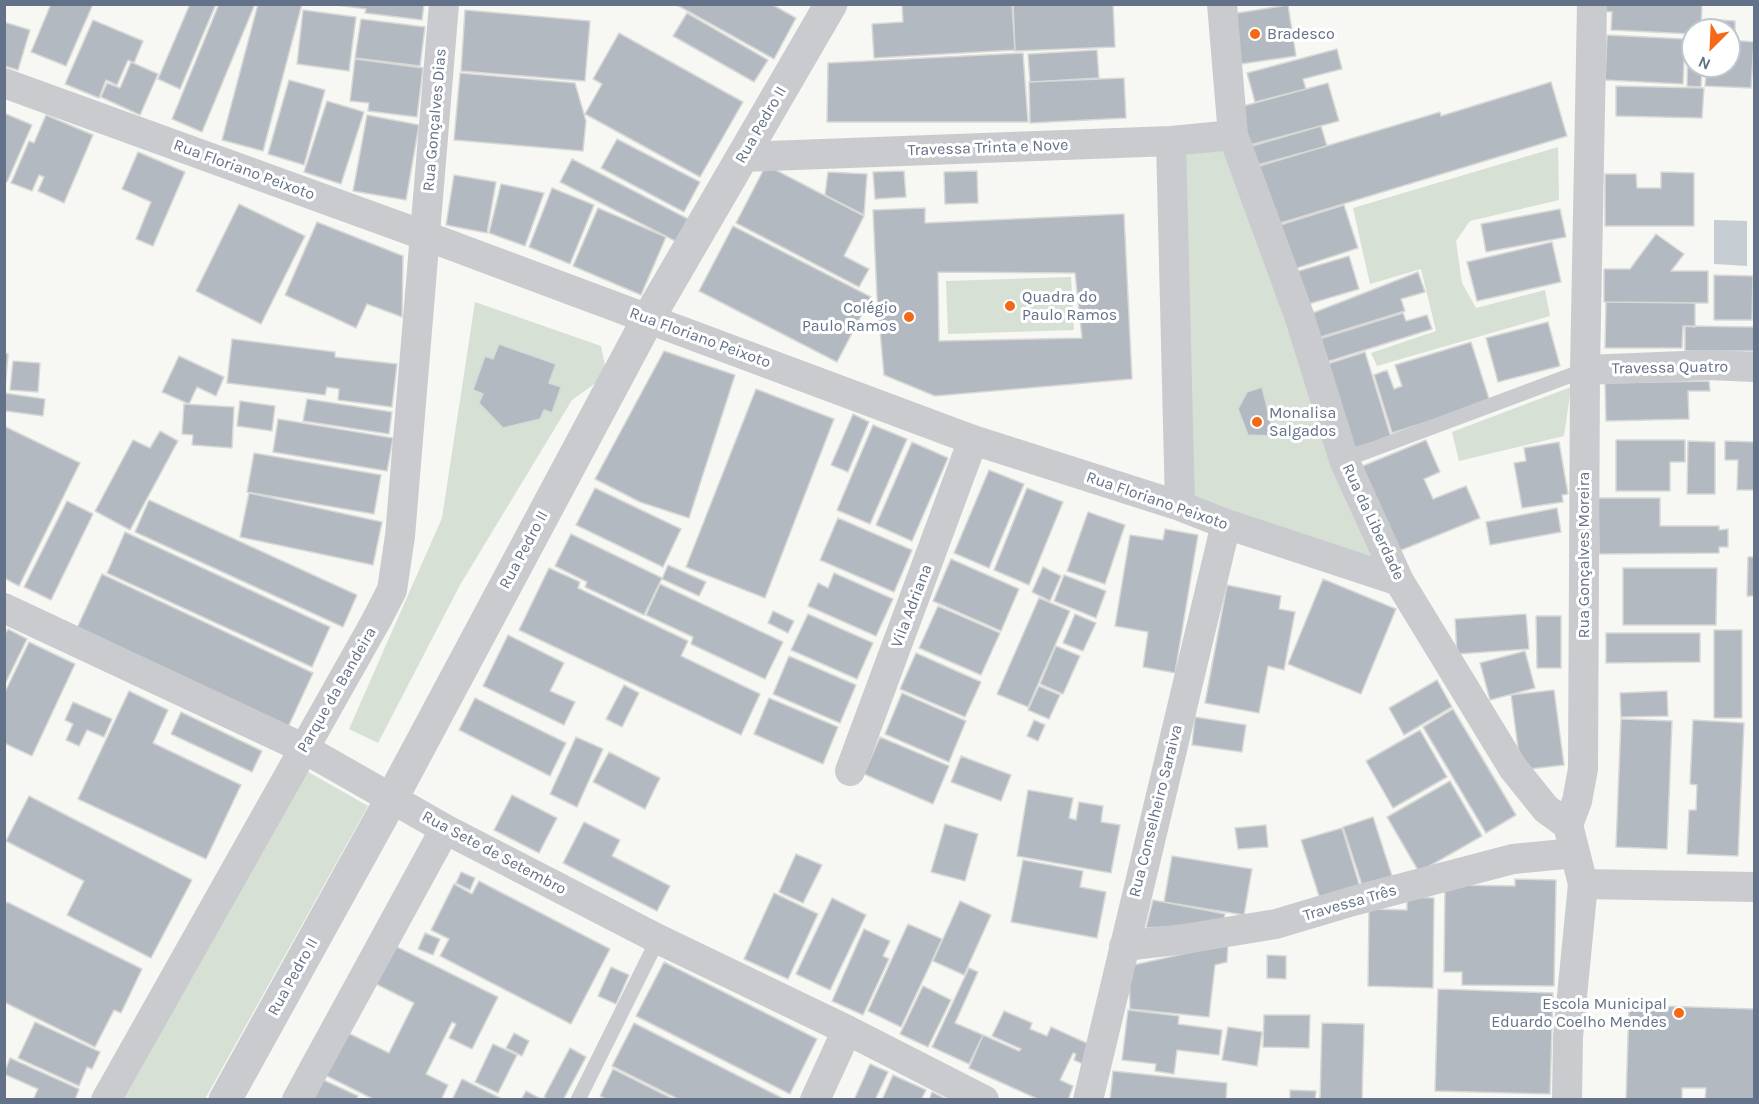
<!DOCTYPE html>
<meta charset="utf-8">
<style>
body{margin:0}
#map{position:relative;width:1759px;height:1104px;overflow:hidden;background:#f7f7f3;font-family:Karla,sans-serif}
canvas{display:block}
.frame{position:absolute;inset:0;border:6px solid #637288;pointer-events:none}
.north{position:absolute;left:1681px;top:18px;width:60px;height:60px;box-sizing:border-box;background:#fff;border:2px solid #c1c7cf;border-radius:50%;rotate:204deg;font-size:16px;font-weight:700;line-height:24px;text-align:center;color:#637288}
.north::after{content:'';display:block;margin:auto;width:21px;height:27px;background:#f46817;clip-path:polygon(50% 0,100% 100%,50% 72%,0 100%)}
</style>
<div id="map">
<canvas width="1759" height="1104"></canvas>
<div class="frame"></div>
<div class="north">N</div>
</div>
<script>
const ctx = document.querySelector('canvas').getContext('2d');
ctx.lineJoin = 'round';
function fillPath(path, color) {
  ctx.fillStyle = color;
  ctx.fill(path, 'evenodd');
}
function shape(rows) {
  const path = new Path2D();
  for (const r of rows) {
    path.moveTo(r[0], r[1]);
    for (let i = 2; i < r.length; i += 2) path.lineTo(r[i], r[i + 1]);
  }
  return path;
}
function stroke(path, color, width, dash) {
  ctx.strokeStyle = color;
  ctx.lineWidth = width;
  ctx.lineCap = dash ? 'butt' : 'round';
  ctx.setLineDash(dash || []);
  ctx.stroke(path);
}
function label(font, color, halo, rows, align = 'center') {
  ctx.font = font + ' Karla,sans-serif';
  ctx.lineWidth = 6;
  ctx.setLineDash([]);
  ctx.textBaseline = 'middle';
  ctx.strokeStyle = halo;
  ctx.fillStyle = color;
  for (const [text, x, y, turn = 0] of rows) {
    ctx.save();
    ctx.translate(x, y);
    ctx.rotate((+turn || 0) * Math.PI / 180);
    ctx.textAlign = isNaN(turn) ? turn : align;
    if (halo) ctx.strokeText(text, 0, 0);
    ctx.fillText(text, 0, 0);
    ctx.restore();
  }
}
fillPath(shape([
 [1229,142,1381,568,1189,502,1178,145],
 [1558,147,1559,200,1470,221,1456,241,1462,283,1476,308,1545,290,1550,316,1377,366,1371,353,1436,331,1421,269,1370,284,1353,208],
 [1071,277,1074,330,948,334,946,281],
 [475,302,601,346,607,375,572,400,460,585,378,743,349,729,442,518],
 [1571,387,1564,436,1459,461,1452,432],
 [303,769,368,806,205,1099,119,1100]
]), '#d7e0d4');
fillPath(shape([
 [1714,220,1747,221,1747,266,1714,264]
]), '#c6ced4');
const building = shape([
 [51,4,93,4,66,66,31,52,51,4],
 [190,4,216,4,180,89,158,79,190,4],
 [219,4,255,4,202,132,172,119,219,4],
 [258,4,302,4,263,151,222,140,258,4],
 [329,4,424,4,422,20,365,13,366,9,329,4],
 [675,4,771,4,796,18,774,59,675,4],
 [902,4,1012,4,1015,50,874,58,872,24,903,22,902,4],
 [1013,4,1113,4,1115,47,1015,51,1013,4],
 [1599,4,1702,4,1701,30,1693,30,1693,34,1611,30,1612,12,1599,11,1599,4],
 [1288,5,1296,56,1234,65,1225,15,1288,5],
 [303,10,356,17,349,71,297,64,303,10],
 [465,10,590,21,585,81,461,71,465,10],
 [687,13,768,60,754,82,673,36,687,13],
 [361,19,425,27,420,66,355,58,361,19],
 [1708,19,1735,21,1735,39,1729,38,1729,30,1707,30,1708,19],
 [93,20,143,41,134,63,128,60,117,85,106,80,99,98,65,84,93,20],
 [4,22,30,30,18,70,4,66,4,22],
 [619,33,743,102,700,177,585,114,602,84,593,79,619,33],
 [1607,35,1685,39,1683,84,1605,80,1607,35],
 [1688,40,1693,40,1693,66,1702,66,1701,87,1687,86,1688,40],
 [1729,40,1754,42,1751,88,1705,86,1707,66,1729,66,1729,40],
 [1337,49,1342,69,1303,79,1306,89,1255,102,1247,73,1337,49],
 [1097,50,1099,78,1030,82,1028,54,1097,50],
 [1023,53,1028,122,827,122,828,63,1023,53],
 [355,59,423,68,417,117,368,111,369,103,350,101,355,59],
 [131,62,158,74,140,115,101,97,107,83,120,88,131,62],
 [460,73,575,83,586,121,583,151,454,140,460,73],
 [1124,78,1126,118,1030,123,1029,82,1124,78],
 [289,80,325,90,304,165,268,154,289,80],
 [1551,82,1567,136,1274,225,1256,167,1440,112,1441,116,1551,82],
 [1328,83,1339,121,1250,145,1240,107,1328,83],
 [1616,86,1704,88,1702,118,1616,116,1616,86],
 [327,101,364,112,341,184,304,172,327,101],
 [4,113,32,125,7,182,4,181,4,113],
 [46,115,93,135,64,203,38,191,44,177,39,175,32,191,11,183,29,141,34,143,46,115],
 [367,115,419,125,406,200,353,191,367,115],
 [1321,126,1327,146,1254,166,1249,147,1321,126],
 [617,139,700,182,684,212,601,168,617,139],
 [138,152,185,172,153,246,136,239,151,202,122,189,138,152],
 [572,159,692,221,681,244,560,182,572,159],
 [766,165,864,216,844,256,869,269,859,287,736,223,766,165],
 [904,171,906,197,875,199,873,172,904,171],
 [977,171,978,203,945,204,944,172,977,171],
 [828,172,867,174,864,215,825,195,828,172],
 [1661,172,1694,173,1694,226,1605,226,1605,174,1636,174,1637,188,1661,188,1661,172],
 [454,175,496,182,487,233,446,225,454,175],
 [501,184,544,193,525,246,489,233,501,184],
 [552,188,594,205,570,264,529,247,552,188],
 [239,204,305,236,261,324,196,291,239,204],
 [1344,205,1358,248,1288,271,1274,227,1344,205],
 [598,208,666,237,641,295,573,266,598,208],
 [925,208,925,223,1124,214,1132,379,935,396,884,375,877,297,873,210,925,208],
 [938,272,1075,273,1082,338,939,341,938,272],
 [1560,209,1566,237,1486,252,1481,224,1560,209],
 [317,222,403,256,402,317,367,304,356,328,285,295,317,222],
 [733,226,871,297,837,362,699,291,733,226],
 [1656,234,1684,254,1671,271,1708,271,1708,303,1604,302,1604,269,1630,269,1656,234],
 [1552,242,1561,282,1477,301,1467,262,1552,242],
 [1349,256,1359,289,1302,306,1292,273,1349,256],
 [1418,272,1425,292,1401,299,1405,311,1311,340,1300,318,1418,272],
 [1714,275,1753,276,1752,320,1714,320,1714,275],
 [1606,302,1695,303,1695,327,1683,326,1682,348,1605,348,1606,302],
 [1403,313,1406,321,1427,315,1432,329,1320,364,1313,341,1403,313],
 [1548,322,1560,366,1498,382,1486,338,1548,322],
 [1685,326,1754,327,1754,351,1685,351,1685,326],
 [232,339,335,352,335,357,397,364,392,407,338,400,339,389,327,387,325,395,227,383,232,339],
 [1471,342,1490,402,1392,433,1374,375,1387,370,1394,389,1402,386,1395,365,1471,342],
 [499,344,556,364,549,383,561,387,552,413,544,410,540,419,503,428,479,403,483,394,473,390,485,356,493,359,499,344],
 [664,351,735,375,689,518,640,502,595,479,664,351],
 [1365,352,1391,437,1348,450,1321,366,1365,352],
 [4,353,8,354,5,389,4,389,4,353],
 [179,356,224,377,216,396,197,387,189,404,162,392,179,356],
 [13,361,40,363,38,392,10,390,13,361],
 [1709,381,1710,391,1688,391,1689,419,1606,421,1605,383,1709,381],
 [1262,387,1274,436,1248,435,1238,409,1247,392,1262,387],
 [756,389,834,419,765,598,686,567,756,389],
 [4,393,45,399,43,416,6,411,4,418,4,393],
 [307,399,392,412,389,434,303,421,307,399],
 [240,401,275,406,272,431,237,426,240,401],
 [184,404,234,407,232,448,192,445,193,435,182,434,184,404],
 [853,414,869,422,848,472,831,465,853,414],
 [278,419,393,438,387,471,273,452,278,419],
 [873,425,907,439,870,524,837,510,873,425],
 [4,426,80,463,19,586,4,578,4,426],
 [160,431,178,441,130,530,95,511,133,440,150,448,160,431],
 [1426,440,1440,472,1424,479,1433,499,1466,486,1480,518,1394,553,1358,468,1426,440],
 [1616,440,1685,440,1685,462,1670,462,1670,491,1616,491,1616,440],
 [1688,441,1715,442,1715,494,1687,494,1688,441],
 [1725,441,1754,442,1754,490,1737,490,1738,460,1725,460,1725,441],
 [912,442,948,458,912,541,876,525,912,442],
 [1559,442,1568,494,1562,495,1563,502,1522,508,1514,463,1526,461,1524,448,1559,442],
 [254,453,381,475,374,514,247,492,254,453],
 [989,470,1024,484,989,568,954,553,989,470],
 [595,488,681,529,663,567,576,525,595,488],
 [1027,488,1063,502,1029,585,994,570,1027,488],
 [249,493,382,522,373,565,240,537,249,493],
 [1598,498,1660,498,1660,526,1719,526,1719,530,1728,529,1728,547,1719,547,1719,553,1599,554,1598,498],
 [149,500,357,595,343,627,135,532,149,500],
 [67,501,93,514,51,600,24,587,67,501],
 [1557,508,1561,532,1490,545,1486,522,1557,508],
 [1088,512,1125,525,1105,584,1067,571,1088,512],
 [838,518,912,550,894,592,820,560,838,518],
 [1165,529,1198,535,1175,673,1143,667,1148,632,1115,626,1130,535,1163,540,1165,529],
 [125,532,330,627,312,667,107,573,125,532],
 [571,534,662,578,644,615,585,587,587,582,555,566,571,534],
 [1748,557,1754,557,1754,596,1747,596,1748,557],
 [951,559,1019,589,1001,631,933,601,951,559],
 [668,565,706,582,699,596,662,579,668,565],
 [1043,567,1061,576,1050,601,1032,592,1043,567],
 [549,568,580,582,578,588,688,641,681,656,760,694,741,735,519,630,549,568],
 [1623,568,1717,568,1716,625,1623,625,1623,568],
 [834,573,893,599,876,636,808,606,818,583,828,588,834,573],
 [102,574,313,673,288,727,77,628,102,574],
 [1064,575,1106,591,1096,618,1054,601,1064,575],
 [1323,579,1396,609,1361,694,1288,664,1323,579],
 [660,584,783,642,765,679,691,644,693,637,646,615,660,584],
 [1227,585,1281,596,1279,609,1295,612,1284,670,1268,666,1259,713,1205,703,1227,585],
 [1039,598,1070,611,1028,707,997,694,1039,598],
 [938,606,1000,633,981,675,919,648,938,606],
 [773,611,794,621,788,633,768,623,773,611],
 [808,614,873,643,857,679,791,650,808,614],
 [1075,614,1096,623,1083,651,1063,643,1075,614],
 [1526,614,1529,649,1457,654,1455,619,1526,614],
 [1536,616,1561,616,1561,668,1537,668,1536,616],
 [8,629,27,639,4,686,4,635,8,629],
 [1714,630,1742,630,1742,718,1714,718,1714,630],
 [1606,633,1700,633,1700,662,1606,663,1606,633],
 [508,635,564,663,550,691,575,702,564,725,483,686,508,635],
 [29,642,75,664,32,756,4,743,4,694,29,642],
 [1056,646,1080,656,1063,694,1040,684,1056,646],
 [1525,651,1535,688,1490,700,1480,663,1525,651],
 [916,653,981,682,965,717,900,689,916,653],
 [789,656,856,685,840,723,773,694,789,656],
 [1437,680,1452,707,1404,735,1389,708,1437,680],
 [624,685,639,693,622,727,606,719,624,685],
 [1039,686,1060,695,1049,719,1028,710,1039,686],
 [1554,690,1564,765,1521,770,1511,695,1554,690],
 [129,691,168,710,153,743,241,785,206,859,78,799,129,691],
 [1667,691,1668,716,1621,717,1620,693,1667,691],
 [902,693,966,721,949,762,885,734,902,693],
 [475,698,566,743,550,776,459,730,475,698],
 [769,698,838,727,823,764,754,734,769,698],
 [73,702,112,719,104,737,87,730,79,746,66,740,73,724,65,720,73,702],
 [1453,709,1516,815,1486,833,1423,727,1453,709],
 [181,712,262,751,252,772,171,734,181,712],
 [1195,717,1246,725,1242,752,1192,745,1195,717],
 [1621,719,1672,721,1667,849,1616,847,1621,719],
 [1034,720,1045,725,1038,741,1027,736,1034,720],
 [1693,720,1744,723,1738,856,1687,854,1689,810,1696,810,1697,785,1690,784,1693,720],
 [1420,730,1447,777,1393,808,1366,761,1420,730],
 [576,737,603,749,577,807,550,794,576,737],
 [880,737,949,766,933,804,864,774,880,737],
 [609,752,660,778,645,809,593,782,609,752],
 [961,756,1011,775,1001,801,951,782,961,756],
 [1450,781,1482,836,1419,872,1387,817,1450,781],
 [1028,790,1073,798,1069,818,1076,820,1079,802,1103,806,1101,822,1120,825,1111,873,1017,856,1028,790],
 [512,795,557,818,539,853,494,830,512,795],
 [29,796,192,880,151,958,67,915,84,881,6,841,29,796],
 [1373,817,1392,876,1362,885,1343,827,1373,817],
 [584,822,620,840,612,856,670,886,657,911,563,863,584,822],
 [945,824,978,834,965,881,931,872,945,824],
 [1266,825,1268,847,1238,849,1235,828,1266,825],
 [1342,828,1360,887,1320,899,1301,840,1342,828],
 [796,854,822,865,803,903,779,892,796,854],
 [1172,856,1252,869,1244,915,1164,902,1172,856],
 [1023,860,1083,871,1080,887,1106,892,1097,938,1011,922,1023,860],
 [461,872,475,878,470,890,456,883,461,872],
 [1515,879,1556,880,1554,986,1462,985,1462,972,1444,972,1445,885,1515,886,1515,879],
 [479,881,610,949,571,1024,440,956,449,939,431,930,454,884,472,894,479,881],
 [774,893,818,914,788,979,744,959,774,893],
 [1407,897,1434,898,1433,988,1368,986,1369,909,1407,910,1407,897],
 [832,898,866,915,830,990,796,974,832,898],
 [1153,900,1225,914,1223,924,1146,928,1153,900],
 [960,901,991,915,964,975,933,961,960,901],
 [7,902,142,969,121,1013,114,1010,95,1047,4,1002,4,908,7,902],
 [908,924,942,939,901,1027,868,1011,908,924],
 [864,929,890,941,883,956,889,959,863,1015,832,1001,864,929],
 [425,933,440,939,433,955,418,949,425,933],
 [391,944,498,997,472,1049,449,1038,456,1024,452,1022,426,1074,448,1085,441,1100,375,1100,323,1074,344,1031,389,1053,414,1003,372,982,391,944],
 [1228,944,1227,962,1215,965,1209,1017,1130,1009,1129,966,1228,944],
 [1267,955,1286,956,1286,979,1267,978,1267,955],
 [664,962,817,1039,790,1094,636,1016,664,962],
 [611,967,629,975,616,1004,598,996,611,967],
 [969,968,978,972,955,1023,983,1035,969,1064,932,1047,969,968],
 [923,986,951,1000,928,1047,900,1034,923,986],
 [1438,989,1553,993,1550,1094,1435,1091,1438,989],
 [1629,1005,1754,1009,1754,1100,1705,1100,1706,1088,1682,1088,1682,1100,1626,1100,1629,1005],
 [1128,1010,1179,1016,1178,1024,1222,1030,1219,1055,1177,1050,1174,1074,1155,1071,1156,1064,1122,1060,1128,1010],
 [1004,1011,1032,1023,1030,1029,1047,1036,1051,1027,1091,1045,1083,1064,1074,1060,1076,1054,1073,1053,1060,1080,1073,1086,1068,1100,1040,1100,969,1068,983,1035,1019,1051,1021,1049,992,1036,1004,1011],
 [1264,1015,1310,1015,1309,1048,1263,1047,1264,1015],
 [35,1022,100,1052,92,1069,87,1067,79,1086,18,1058,35,1022],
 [634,1023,782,1098,782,1100,680,1100,612,1066,634,1023],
 [1322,1023,1364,1024,1362,1100,1320,1100,1322,1023],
 [1228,1027,1262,1032,1257,1066,1222,1060,1228,1027],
 [514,1033,529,1041,522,1056,506,1048,514,1033],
 [493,1044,517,1055,498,1093,475,1082,493,1044],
 [570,1048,586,1057,563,1100,549,1100,544,1097,570,1048],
 [10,1058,79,1089,75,1100,33,1100,38,1089,4,1074,10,1058],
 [870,1064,888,1072,875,1100,854,1100,870,1064],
 [613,1069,675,1100,607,1100,600,1096,613,1069],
 [1113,1071,1227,1083,1226,1100,1110,1100,1113,1071],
 [893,1075,926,1090,921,1100,882,1100,893,1075],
 [315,1076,358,1096,356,1100,304,1100,315,1076],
 [462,1079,504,1100,452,1100,462,1079],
 [1290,1090,1316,1091,1315,1100,1290,1100,1290,1090],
 [526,1091,543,1100,521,1100,526,1091],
 [932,1092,948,1100,929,1100,932,1092]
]);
fillPath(building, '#b3b9c1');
stroke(building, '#d8d9d6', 1.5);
stroke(shape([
 [1344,460,1585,370],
 [578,1100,658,939]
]), '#c9cbcf', 15);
stroke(shape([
 [1222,4,1233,135,1300,318,1344,460,1399,581,1513,768,1546,809,1568,825],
 [4,83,426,236,973,440,1180,506,1226,524,1399,581],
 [1171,141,1180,506],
 [742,157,1171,141,1233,135],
 [1585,370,1709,365,1754,367],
 [4,608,303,748,445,829,658,939,847,1030,984,1100],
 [850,771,973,440],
 [1583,884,1754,887],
 [1124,946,1184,939,1276,924,1353,901,1513,859,1575,853],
 [106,1100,376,621,392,590,400,536,444,4],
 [297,1100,445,829],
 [815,1100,847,1030],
 [1088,1100,1226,524],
 [1567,1100,1568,1037,1583,884,1568,825,1577,801,1583,769,1585,370,1592,4]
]), '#c9cbcf', 30);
stroke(shape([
 [225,1100,392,798,648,319,831,4]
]), '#c9cbcf', 33);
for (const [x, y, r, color] of [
 [1255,34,6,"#f46817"],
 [1010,306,6,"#f46817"],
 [909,317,6,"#f46817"],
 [1257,422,6,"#f46817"],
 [1679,1013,6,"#f46817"]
]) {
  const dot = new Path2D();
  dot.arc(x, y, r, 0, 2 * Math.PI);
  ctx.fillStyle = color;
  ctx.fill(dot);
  stroke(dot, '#fff', 2);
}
label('16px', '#637288', '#fff', [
 ["Bradesco",1267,34],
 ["Quadra do",1022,297],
 ["Paulo Ramos",1022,315],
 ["Colégio",897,308,"right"],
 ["Paulo Ramos",897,326,"right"],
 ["Monalisa",1269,413],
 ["Salgados",1269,431],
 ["Escola Municipal",1667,1004,"right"],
 ["Eduardo Coelho Mendes",1667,1022,"right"]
], 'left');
label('16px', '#637288', '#fff', [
 ["Rua Gonçalves Dias",435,120,-85],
 ["Rua Pedro II",761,125,-60],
 ["Travessa Trinta e Nove",988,148,-2],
 ["Rua Floriano Peixoto",244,170,20],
 ["Rua Floriano Peixoto",700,338,20],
 ["Travessa Quatro",1670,368,-1],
 ["Rua Floriano Peixoto",1157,501,19],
 ["Rua da Liberdade",1373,522,65],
 ["Rua Pedro II",524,550,-62],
 ["Rua Gonçalves Moreira",1584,555,-90],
 ["Vila Adriana",912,606,-69],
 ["Parque da Bandeira",337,690,-60],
 ["Rua Conselheiro Saraiva",1156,811,-76],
 ["Rua Sete de Setembro",494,853,28],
 ["Travessa Três",1350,903,-16],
 ["Rua Pedro II",293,977,-61]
]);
</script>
